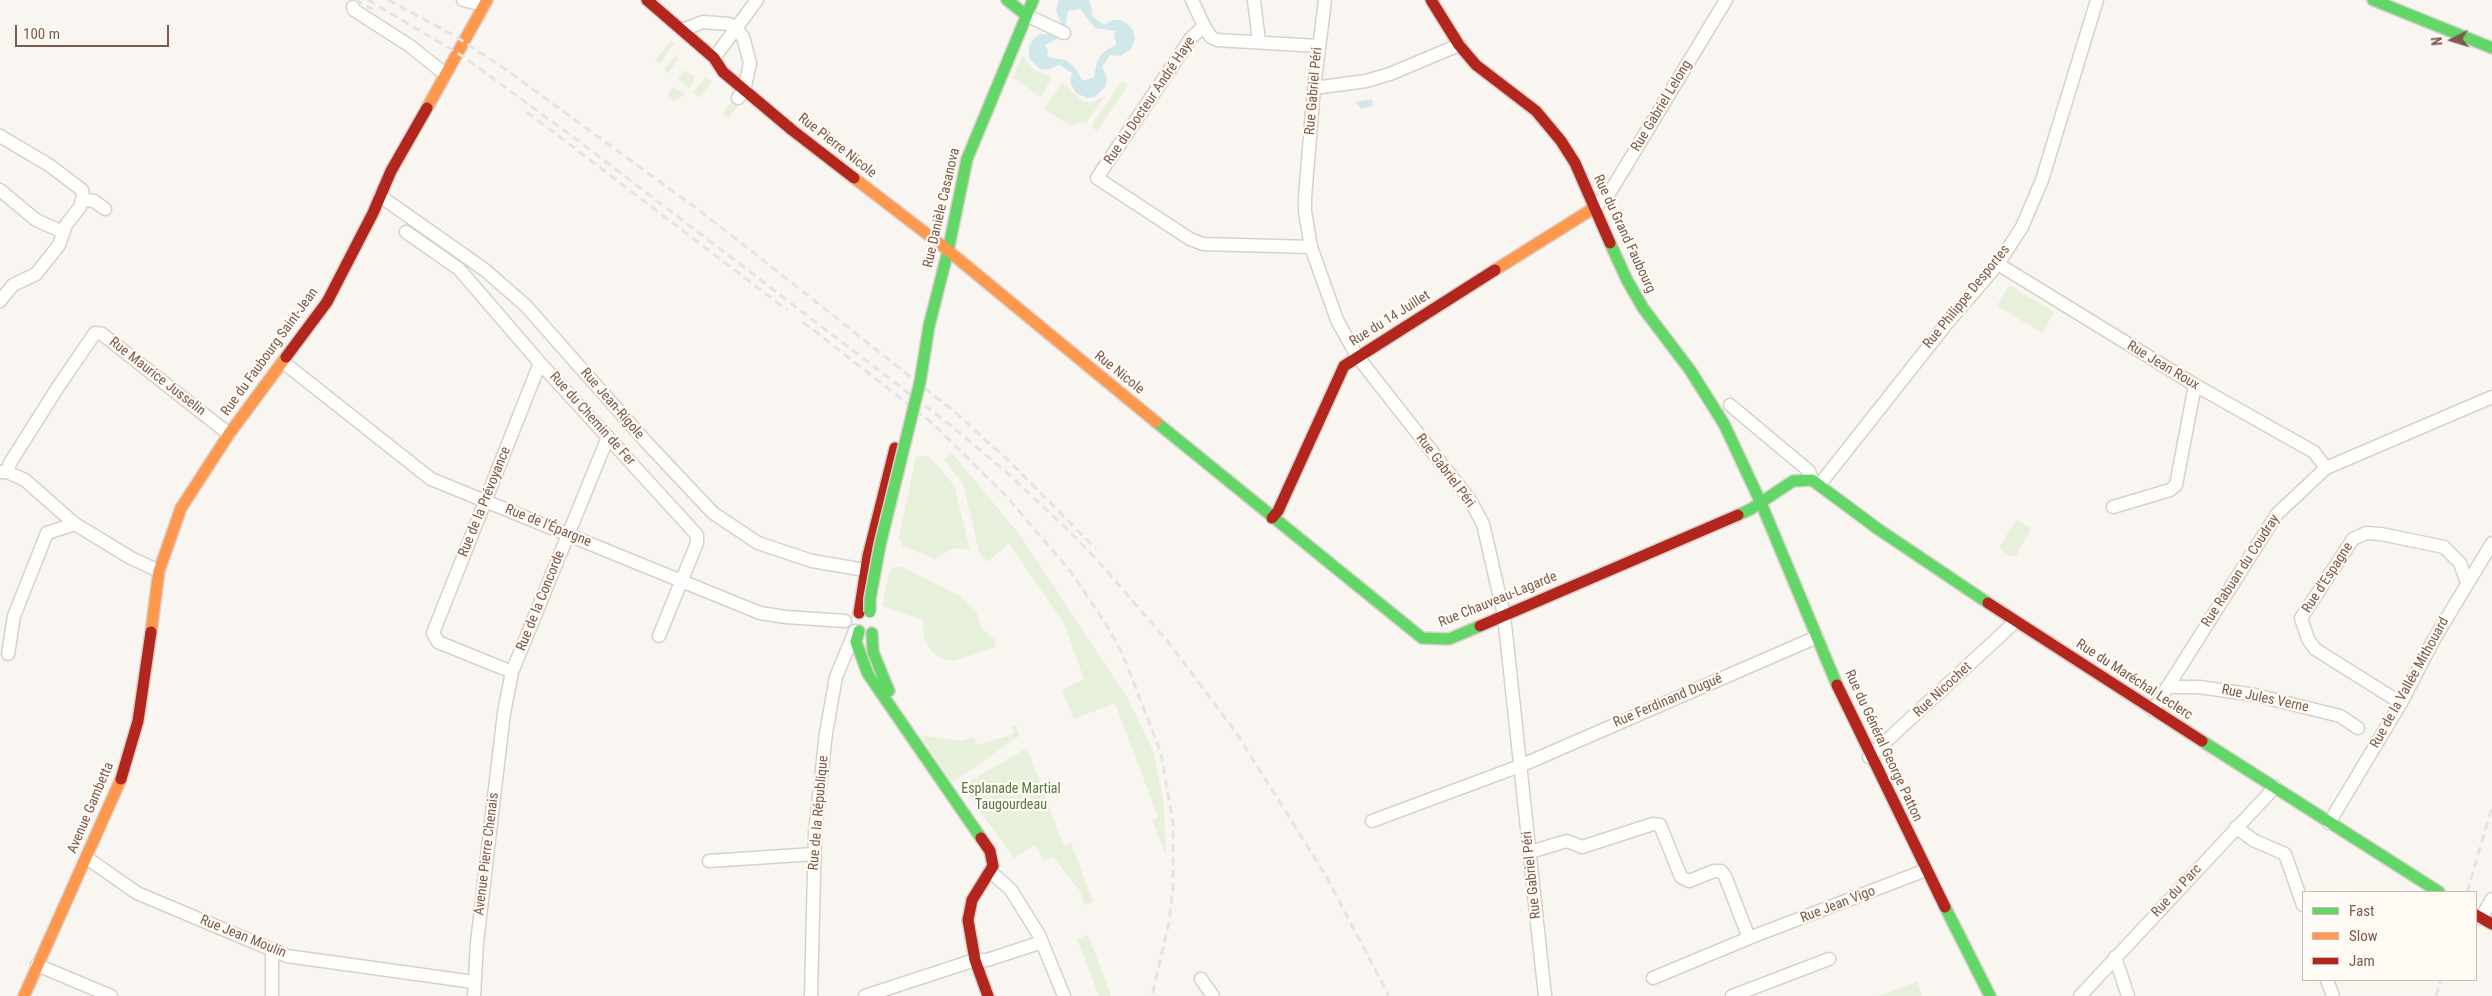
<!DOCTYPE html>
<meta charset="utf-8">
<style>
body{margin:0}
#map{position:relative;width:2492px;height:996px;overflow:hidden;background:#f9f5f0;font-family:"Roboto Condensed",sans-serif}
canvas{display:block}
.legend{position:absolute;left:2302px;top:891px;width:175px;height:90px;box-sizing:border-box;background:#fffaf3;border:1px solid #cabbb1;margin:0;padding:6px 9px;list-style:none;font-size:15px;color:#7a5c4d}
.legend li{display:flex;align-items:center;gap:10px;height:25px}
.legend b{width:25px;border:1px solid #cabbb1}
.north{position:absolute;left:2427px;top:15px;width:50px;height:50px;-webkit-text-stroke:4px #fffaf3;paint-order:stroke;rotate:265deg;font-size:14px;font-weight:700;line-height:20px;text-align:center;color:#7a5c4d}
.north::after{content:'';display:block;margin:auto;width:18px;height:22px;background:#7a5c4d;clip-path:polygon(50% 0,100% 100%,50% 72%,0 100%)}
.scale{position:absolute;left:15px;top:25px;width:154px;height:22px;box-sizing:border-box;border:2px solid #7a5c4d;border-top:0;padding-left:6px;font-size:15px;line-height:18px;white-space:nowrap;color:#7a5c4d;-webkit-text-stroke:4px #fffaf3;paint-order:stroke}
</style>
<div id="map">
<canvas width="2492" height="996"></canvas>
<ul class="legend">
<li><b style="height:6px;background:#63d668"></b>Fast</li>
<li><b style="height:6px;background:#ff974d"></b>Slow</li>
<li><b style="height:6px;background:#b3261e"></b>Jam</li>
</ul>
<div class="north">N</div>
<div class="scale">100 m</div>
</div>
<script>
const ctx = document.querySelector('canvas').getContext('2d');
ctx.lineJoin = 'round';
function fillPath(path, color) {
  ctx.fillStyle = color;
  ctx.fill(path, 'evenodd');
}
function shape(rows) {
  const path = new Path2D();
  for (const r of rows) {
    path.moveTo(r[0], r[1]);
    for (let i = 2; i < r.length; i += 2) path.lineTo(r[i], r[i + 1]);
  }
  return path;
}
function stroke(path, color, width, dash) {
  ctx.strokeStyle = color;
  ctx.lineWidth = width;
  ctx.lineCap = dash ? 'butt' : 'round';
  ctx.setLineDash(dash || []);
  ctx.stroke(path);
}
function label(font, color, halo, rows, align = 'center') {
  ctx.font = font + ' "Roboto Condensed",sans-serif';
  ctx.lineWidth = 4.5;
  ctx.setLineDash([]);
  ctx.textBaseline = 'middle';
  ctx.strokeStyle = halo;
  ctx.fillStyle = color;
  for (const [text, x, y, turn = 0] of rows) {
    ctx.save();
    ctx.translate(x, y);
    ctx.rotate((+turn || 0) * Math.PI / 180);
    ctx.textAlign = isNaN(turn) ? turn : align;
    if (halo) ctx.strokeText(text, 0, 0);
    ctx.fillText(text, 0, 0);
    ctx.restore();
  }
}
fillPath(shape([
 [671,40,675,43,660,64,655,60],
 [675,55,679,58,668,73,664,70],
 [1023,56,1031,68,1052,77,1041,97,1013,77],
 [685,70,695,77,690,88,678,79],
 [706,77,712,82,699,98,693,93],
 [1122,81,1128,85,1097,131,1091,126],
 [1062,83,1083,102,1093,102,1105,96,1086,123,1083,121,1072,127,1044,109],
 [673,87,685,94,674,101,667,94],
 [732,101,738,106,728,118,723,113],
 [2009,285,2054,312,2042,333,1997,306],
 [952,453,1019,534,1127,697,1153,750,1164,806,1166,856,1152,820,1158,817,1115,703,1074,719,1062,690,1084,679,1064,623,1009,544,987,562,979,552,963,483,944,460],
 [929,456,954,485,970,550,959,548,949,550,936,559,902,546,899,537,916,457],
 [2018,520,2029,527,2030,531,2016,556,2012,557,2001,550,2000,546,2015,521],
 [899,566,957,594,976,611,981,627,995,640,996,647,954,661,943,659,933,653,924,640,923,620,882,606,890,570],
 [1016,725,1019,736,952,783,920,735,959,741,974,737,976,745,1014,734,1012,726],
 [1027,748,1064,846,1071,843,1093,902,1084,905,1080,891,1053,857,1044,861,1035,845,1014,858,962,786],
 [1088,935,1110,992,1110,996,1099,996,1077,939],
 [1917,982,1922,996,1879,996]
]), '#e7f0db');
fillPath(shape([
 [1059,0,1089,0,1092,10,1092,16,1104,25,1113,20,1121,20,1128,24,1133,30,1135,38,1131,49,1120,56,1110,55,1102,67,1107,78,1106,86,1095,97,1087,98,1076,93,1070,82,1072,73,1059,65,1048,70,1040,69,1029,58,1029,46,1033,39,1040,34,1052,34,1061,22,1056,11],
 [1080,9,1095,28,1115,31,1114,38,1117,44,1101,54,1097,62,1094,77,1083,81,1075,68,1066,60,1047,57,1048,51,1045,45,1060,37,1065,29,1068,11],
 [1372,99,1373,106,1360,109,1359,105,1357,105,1356,102]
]), '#d0e8ea');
const street = shape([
 [463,0,484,5],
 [1192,0,1204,26,1211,37,1217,40,1318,46],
 [1254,0,1259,42],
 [1325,0,1314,88,1305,197,1305,211,1311,247,1337,320,1357,356,1470,500,1483,524,1504,615,1545,996],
 [353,7,354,10,410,46,445,74],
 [1026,15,1064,33],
 [1204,26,1191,38,1097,178,1190,239,1203,244,1311,247],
 [682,30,703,22,729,24,736,28,743,37,750,63,744,91,738,98],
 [714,58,757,0],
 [1314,88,1366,81,1390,74,1459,45],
 [0,136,49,165,82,190,83,197,80,207,66,225,59,245,36,274,13,285,0,301],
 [0,190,36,220,63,232],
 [380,196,485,270,526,306,648,444,713,513,758,543,812,561,865,570],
 [83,200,94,201,105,209],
 [1594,208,1610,192,1726,0],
 [406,232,459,269,540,363,697,535,697,543,659,636],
 [1998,264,2195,385,2314,452,2326,468],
 [283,362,431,479,760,613,786,617,845,621],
 [1730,405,1809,471,1812,480],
 [0,472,7,472,25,480,75,524,131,558,159,571],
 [7,472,10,463,58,387,95,333,102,334,229,434],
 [1820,484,1948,322,1998,264,2022,227,2042,180,2097,0],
 [2113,507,2170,490,2176,485,2195,385],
 [8,654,14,616,47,533,75,524],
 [512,672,438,642,433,633,540,363],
 [2167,687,2199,687,2255,695,2340,716,2358,728],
 [2401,703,2315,649,2308,639,2301,618,2353,539,2366,533,2381,534,2444,547,2460,563,2467,583],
 [2153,710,2277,514,2326,468,2492,397],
 [1869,757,2015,622],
 [1372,821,1520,766,1817,637],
 [2329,823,2401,703,2433,641,2492,543],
 [2236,827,2253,840,2285,854,2303,905],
 [1530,852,1567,841,1582,847,1653,824,1660,825,1681,877,1689,881,1714,871,1721,871,1725,876,1749,938,1926,870],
 [87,858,137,893,287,956,474,982],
 [709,861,814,854],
 [990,871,1011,890,1039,935,1064,996],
 [2481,918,2492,899],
 [272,950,272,996],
 [2115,957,2128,996],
 [37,965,111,996],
 [1653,978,1749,938],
 [1201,979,1213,996],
 [2327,980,2333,996],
 [474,996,477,943,494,797,504,713,512,672,608,437],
 [811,996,815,832,826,733,836,677,855,631],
 [865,996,975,960,987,960,1042,942],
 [1732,996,1829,959],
 [2080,996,2275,787]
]);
const fast = shape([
 [1007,0,1026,15],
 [2373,0,2492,48],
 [1610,243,1627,280,1643,308,1690,370,1724,424,1761,503,1837,685],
 [929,326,948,251,967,159,1033,0],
 [1156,422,1422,638,1449,639,1480,626],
 [1738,515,1751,509,1793,481,1812,480,1878,529,1988,603],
 [859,631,856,642,868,674,981,838],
 [872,633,873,652,889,691],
 [2202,741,2439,892],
 [1945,907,1990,996]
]);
const slow = shape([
 [427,108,487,0],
 [854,178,940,244,1156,422],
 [1495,270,1594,208],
 [151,632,159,571,181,508,229,434,286,357],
 [24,996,121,779]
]);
const jam = shape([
 [647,0,714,58,723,72,792,130,854,178],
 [1431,0,1459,45,1476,65,1536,111,1561,141,1575,163,1610,243],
 [286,357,327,302,373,213,391,171,427,108],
 [1272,518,1278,511,1344,366,1495,270],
 [1988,603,2202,741],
 [859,613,868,556,895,448],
 [1480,626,1738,515],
 [1837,685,1945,907],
 [121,779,138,721,151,632],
 [981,838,990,851,993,866,972,900,968,920,975,960,988,996],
 [2476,915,2492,924]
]);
stroke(street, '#d7d1cb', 15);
stroke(fast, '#d9d2cb', 14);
stroke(slow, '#d9d2cb', 14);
stroke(jam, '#d9d2cb', 14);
stroke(street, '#fefefd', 12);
stroke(fast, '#63d668', 11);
stroke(slow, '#ff974d', 11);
stroke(jam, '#b3261e', 11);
stroke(shape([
 [355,0,373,9],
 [368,0,464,57,584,145,949,424,1005,471,1068,530,1098,561,1169,643,1237,734,1326,876,1389,996],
 [388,0,455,36,505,69,700,211,815,301,956,413,1012,464,1096,549],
 [527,112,787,310],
 [803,322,931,422,1007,497,1071,572,1106,624,1122,653,1161,753,1173,823,1173,886,1169,922,1152,996],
 [2467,892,2492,807],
 [2436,996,2441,980]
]), '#e6e3e7', 3, [8, 5]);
const fastBridge = shape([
 [870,612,870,599,880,545,920,382,929,326]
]);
stroke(fastBridge, '#d9d2cb', 14, []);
stroke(fastBridge, '#63d668', 11);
label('14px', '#7a5c4d', '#fffaf3', [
 ["Rue Gabriel Péri",1314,91,-85],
 ["Rue du Docteur André Haye",1150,101,-56],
 ["Rue Gabriel Lelong",1662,106,-59],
 ["Rue Pierre Nicole",837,146,38],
 ["Rue Danièle Casanova",942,208,-77],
 ["Rue du Grand Faubourg",1624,234,65],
 ["Rue Philippe Desportes",1967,297,-51],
 ["Rue du 14 Juillet",1390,319,-32],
 ["Rue du Faubourg Saint-Jean",270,352,-54],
 ["Rue Jean Roux",2163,366,31],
 ["Rue Nicole",1119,373,39],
 ["Rue Maurice Jusselin",157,377,38],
 ["Rue Jean-Rigole",612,404,49],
 ["Rue du Chemin de Fer",592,419,48],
 ["Rue Gabriel Péri",1445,471,53],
 ["Rue de la Prévoyance",485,502,-68],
 ["Rue de l'Épargne",548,526,22],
 ["Rue Rabuan du Coudray",2241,571,-57],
 ["Rue d'Espagne",2328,578,-57],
 ["Rue Chauveau-Lagarde",1498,600,-22],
 ["Rue de la Concorde",541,601,-68],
 ["Rue du Maréchal Leclerc",2134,680,33],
 ["Rue de la Vallée Mithouard",2410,683,-61],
 ["Rue Nicochet",1943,690,-43],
 ["Rue Jules Verne",2265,699,12],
 ["Rue Ferdinand Dugué",1668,701,-23],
 ["Rue du Général George Patton",1883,746,65],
 ["Avenue Gambetta",91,808,-67],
 ["Rue de la République",819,813,-85],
 ["Avenue Pierre Chenais",487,854,-83],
 ["Rue Gabriel Péri",1532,875,-96],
 ["Rue du Parc",2177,891,-47],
 ["Rue Jean Vigo",1838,905,-21],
 ["Rue Jean Moulin",243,937,22]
]);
label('14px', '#537a41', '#fffaf3', [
 ["Esplanade Martial",1011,789],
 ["Taugourdeau",1011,805]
]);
</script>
